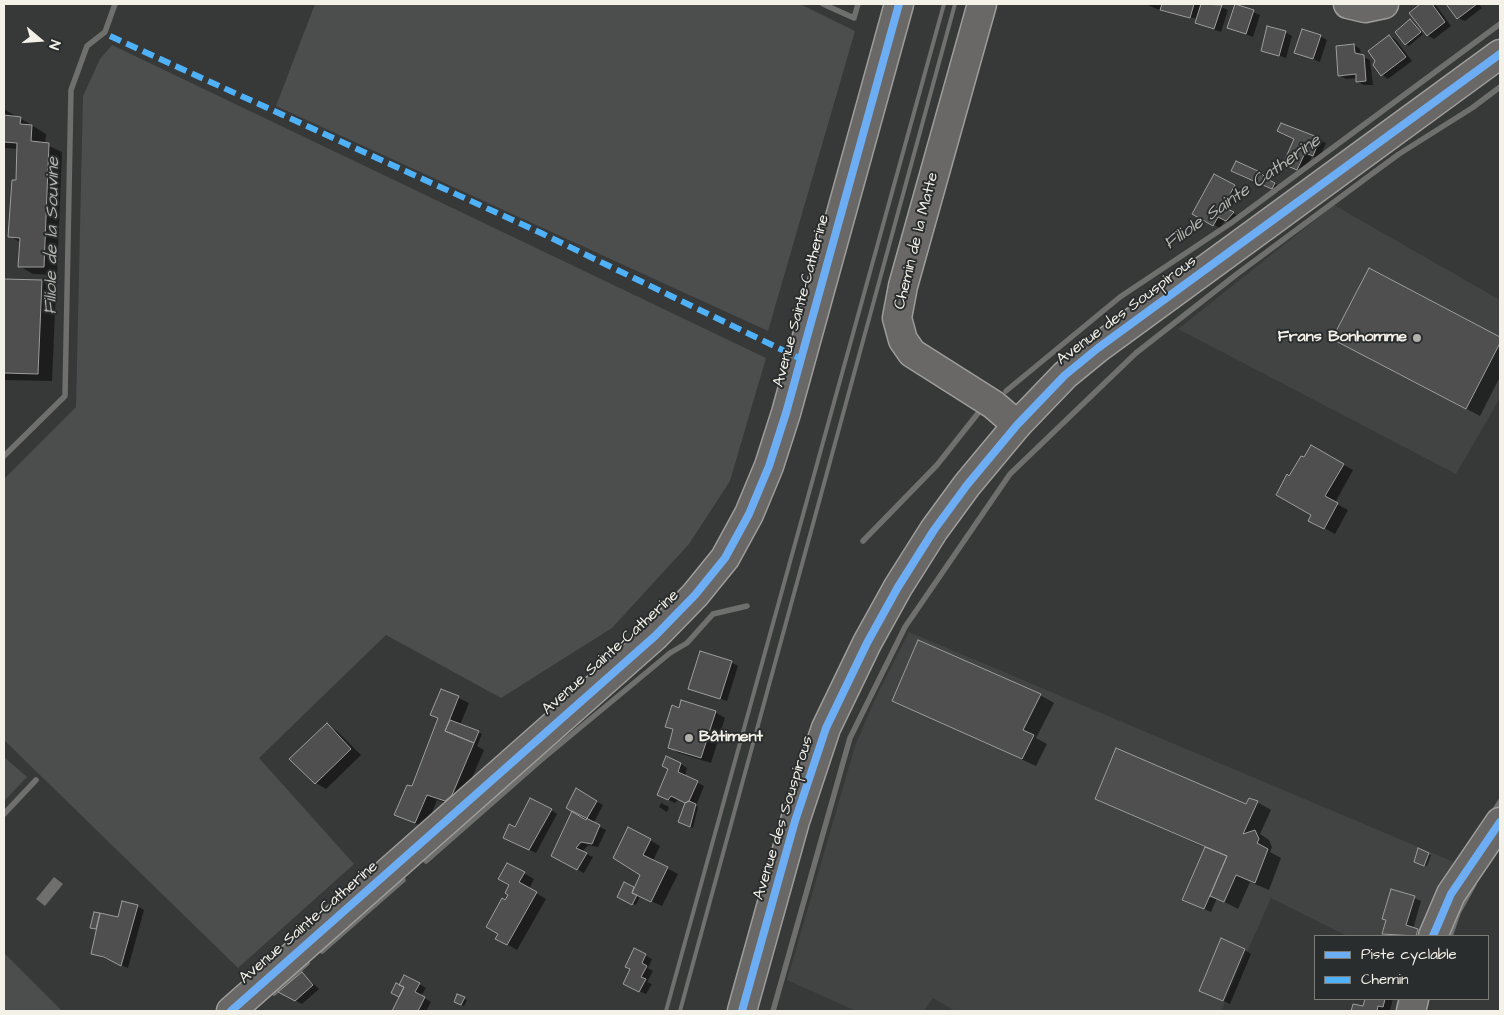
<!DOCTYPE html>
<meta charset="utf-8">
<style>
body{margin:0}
#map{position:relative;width:1504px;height:1015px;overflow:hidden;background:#373838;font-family:"Architects Daughter",sans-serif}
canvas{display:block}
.frame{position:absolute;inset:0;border:5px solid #f4f1e8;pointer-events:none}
.legend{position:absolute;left:1314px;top:935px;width:175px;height:65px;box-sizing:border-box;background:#2a2d2e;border:1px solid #7b7b78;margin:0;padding:6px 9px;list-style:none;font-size:15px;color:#f4f1e8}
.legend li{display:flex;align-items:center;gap:10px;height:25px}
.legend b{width:25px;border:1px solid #7b7b78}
.north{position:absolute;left:15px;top:15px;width:50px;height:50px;-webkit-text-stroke:4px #2a2d2e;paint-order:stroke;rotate:108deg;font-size:14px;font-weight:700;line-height:20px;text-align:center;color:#f4f1e8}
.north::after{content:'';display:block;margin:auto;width:18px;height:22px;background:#f4f1e8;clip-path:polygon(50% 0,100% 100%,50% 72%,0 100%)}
</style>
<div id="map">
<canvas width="1504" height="1015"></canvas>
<div class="frame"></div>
<ul class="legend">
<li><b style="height:6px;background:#6dadf4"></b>Piste cyclable</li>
<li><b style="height:6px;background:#4fb1f8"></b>Chemin</li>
</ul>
<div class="north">N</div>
</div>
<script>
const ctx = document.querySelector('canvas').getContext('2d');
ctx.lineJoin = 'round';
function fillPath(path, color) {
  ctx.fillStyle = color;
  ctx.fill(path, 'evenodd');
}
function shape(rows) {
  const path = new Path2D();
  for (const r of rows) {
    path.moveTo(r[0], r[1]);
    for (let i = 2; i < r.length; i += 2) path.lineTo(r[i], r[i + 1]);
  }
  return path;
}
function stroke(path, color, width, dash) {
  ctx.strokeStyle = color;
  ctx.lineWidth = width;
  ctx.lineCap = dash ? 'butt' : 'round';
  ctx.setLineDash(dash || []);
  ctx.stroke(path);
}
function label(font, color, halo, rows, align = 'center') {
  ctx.font = font + ' "Architects Daughter",sans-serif';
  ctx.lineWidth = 4;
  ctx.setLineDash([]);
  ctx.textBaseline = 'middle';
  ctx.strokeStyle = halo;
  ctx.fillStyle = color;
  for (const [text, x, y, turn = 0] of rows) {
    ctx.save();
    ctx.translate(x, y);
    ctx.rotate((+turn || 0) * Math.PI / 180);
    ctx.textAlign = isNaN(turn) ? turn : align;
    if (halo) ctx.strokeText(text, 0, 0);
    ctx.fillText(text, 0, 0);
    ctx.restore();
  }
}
fillPath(shape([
 [1334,205,1500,300,1500,398,1456,474,1178,329],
 [909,632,1454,862,1421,936,1347,936,1271,898,1221,1011,955,1011,933,998,924,1011,856,1011,787,980,855,746,875,699]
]), '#414443');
fillPath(shape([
 [315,4,800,4,855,31,768,331,276,106],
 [112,45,766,358,730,481,689,544,612,628,501,698,386,635,259,758,354,864,238,968,4,740,4,479,76,407,83,96,100,59],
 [4,757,27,777,4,801],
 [4,953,62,1011,4,1011]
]), '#4b4e4c');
fillPath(shape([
 [54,877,63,884,45,906,36,899]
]), '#6f706d');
fillPath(shape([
 [1145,4,1214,4,1228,10,1221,32,1203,26,1196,22,1197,19,1167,11,1167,13],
 [1422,4,1435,4,1451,26,1434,39,1427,35,1410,13],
 [1448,4,1479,4,1482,8,1465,21,1458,18],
 [1236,5,1260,15,1253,37,1229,27],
 [1410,20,1423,34,1409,46,1406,44],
 [1285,32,1292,36,1286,58,1262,50],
 [1320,36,1327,40,1320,62,1296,52],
 [1390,36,1396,40,1412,61,1388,79,1382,75],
 [1354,45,1360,49,1361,56,1370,60,1373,85,1364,85,1358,82,1357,78,1346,79,1339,75],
 [4,109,14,115,14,117,20,118,46,134,45,144,62,152,57,275,33,274,19,266,21,243,10,236,17,181,18,149,4,148],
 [1319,140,1326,143,1319,159,1312,156,1304,173,1285,163],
 [1259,173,1281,188,1279,192,1239,175],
 [1215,176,1241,190,1229,211,1240,217,1233,224,1225,220,1220,228,1194,214],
 [1370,270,1500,339,1500,377,1480,416,1348,346],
 [4,280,42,281,56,289,52,381,4,380],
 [1311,447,1353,470,1335,503,1348,510,1335,534,1310,520,1313,515,1290,477],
 [731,662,738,666,727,701,690,688],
 [442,690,469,703,460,725,482,734,477,746,484,750,462,801,456,806,437,800,426,828,396,815,412,787,439,719,432,715],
 [1040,695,1054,703,1036,738,1047,744,1036,766,893,700],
 [680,710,715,712,725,718,711,763,679,753,669,747,674,730,667,726],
 [327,725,337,731,361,755,326,789,316,783,291,759],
 [681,764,687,768,685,776,704,786,696,806,698,807,693,828,679,821,687,803,679,799,675,803,665,798],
 [576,790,603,805,593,824,606,830,598,847,588,845,582,852,593,857,584,873,552,856,573,811],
 [1096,799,1247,805,1257,802,1271,810,1260,834,1269,840,1272,847,1270,852,1281,858,1269,890,1250,882,1238,909,1217,898,1211,912,1190,903,1206,848],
 [661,803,669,807,667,812,659,807],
 [551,810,557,814,536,853,511,841],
 [650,840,660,846,653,861,678,874,662,906,640,896,636,905,618,897,625,884,635,889,642,874,614,858],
 [1428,854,1431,855,1427,866,1418,863],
 [508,864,534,879,529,889,546,899,517,950,497,938,511,884],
 [1414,898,1421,901,1413,929,1424,934,1423,936,1388,936,1383,934,1387,921,1383,918],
 [137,906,144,910,128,968,92,953,98,930,92,927,95,914,119,919],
 [635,950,652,959,648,968,653,971,647,982,652,984,646,994,632,988],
 [1245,950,1251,954,1230,1004,1207,994],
 [302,973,319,989,302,1004,280,992],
 [419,984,426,988,421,996,431,1002,426,1011,393,1011,401,997],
 [458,995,467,1000,464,1006,455,1001],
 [1366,999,1393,999,1390,1010,1353,1011,1354,1006,1364,1007]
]), '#0007');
stroke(shape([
 [823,4,854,18,858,4],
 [1006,391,1120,297,1231,223,1500,24],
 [4,456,65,396,71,90,87,46,105,32,115,4],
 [863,541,937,465,979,412],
 [4,814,36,780],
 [1491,816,1500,802],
 [426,861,541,760,670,653,687,643,713,614,747,606],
 [1450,936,1458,913,1474,884],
 [322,951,403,880],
 [274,993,307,963],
 [773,1011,850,738,905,627,1010,474,1136,353,1237,274,1369,176,1399,154,1472,108,1500,87]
]), '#6f706d', 5.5);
const building = shape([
 [1162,4,1194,4,1190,18,1160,10,1162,4],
 [1201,4,1222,5,1214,29,1195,23,1201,4],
 [1235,4,1254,10,1246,34,1227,28,1235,4],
 [1420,4,1432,4,1445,22,1427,36,1409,13,1420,4],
 [1446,4,1477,4,1457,19,1446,4],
 [1410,19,1421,32,1405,45,1395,32,1410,19],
 [1267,26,1286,31,1279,56,1261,51,1267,26],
 [1302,29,1321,35,1313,59,1294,53,1302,29],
 [1389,35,1406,57,1381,76,1373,65,1375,61,1368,51,1389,35],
 [1354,44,1355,53,1364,55,1366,81,1356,82,1356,74,1338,76,1336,46,1354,44],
 [4,115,21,117,20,124,32,125,31,141,49,143,44,267,18,267,20,238,8,237,12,180,16,180,17,143,4,142,4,115],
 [1281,123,1320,138,1313,156,1305,153,1297,170,1283,164,1294,139,1277,131,1281,123],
 [1236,161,1260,172,1267,179,1275,183,1272,189,1231,171,1236,161],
 [1214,174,1235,185,1223,207,1234,212,1226,221,1218,217,1213,226,1192,214,1214,174],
 [1369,268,1500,337,1500,343,1466,409,1332,339,1369,268],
 [4,279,42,280,38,374,4,373,4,279],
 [1311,445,1344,464,1325,496,1338,503,1324,529,1308,521,1311,515,1276,495,1287,474,1289,476,1301,456,1304,457,1311,445],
 [918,640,1041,694,1023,730,1034,735,1022,759,892,701,918,640],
 [700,651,732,661,720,699,688,689,700,651],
 [441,689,459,696,445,731,474,743,452,795,445,801,427,795,415,823,394,815,407,785,412,786,438,718,430,715,441,689],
 [681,700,716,711,701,758,668,748,673,729,665,727,672,705,679,708,681,700],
 [450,720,479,731,474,743,445,731,450,720],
 [327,723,351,749,315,784,289,759,327,723],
 [1116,748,1246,804,1249,798,1258,801,1243,834,1255,830,1259,839,1257,843,1268,849,1255,883,1236,875,1224,902,1210,896,1227,856,1095,799,1116,748],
 [666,756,681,763,678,772,698,781,689,801,685,803,671,796,668,800,657,795,668,769,662,766,666,756],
 [576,788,597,801,586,820,566,808,576,788],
 [530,798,552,809,529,850,503,838,509,824,515,827,530,798],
 [689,801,696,804,690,827,678,822,685,803,689,801],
 [572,811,600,825,592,844,581,842,576,848,587,853,577,870,551,856,572,811],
 [628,827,651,839,643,855,668,867,651,902,632,893,640,875,613,858,628,827],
 [1205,847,1227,856,1204,909,1182,900,1205,847],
 [1418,848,1429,853,1424,866,1414,862,1418,848],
 [507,863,525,872,519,882,537,892,507,945,495,939,498,934,486,927,502,898,505,900,508,895,505,893,509,885,498,879,507,863],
 [624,882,634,887,632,893,637,895,632,905,617,897,624,882],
 [1391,889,1415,896,1406,925,1418,929,1416,936,1382,934,1386,920,1382,919,1391,889],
 [122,901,138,905,121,966,104,957,91,954,100,913,118,917,122,901],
 [94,912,100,913,96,929,90,928,94,912],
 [1221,938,1245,949,1223,1001,1199,991,1221,938],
 [634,948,646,954,642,963,647,966,641,977,646,979,639,992,623,984,630,969,625,967,634,948],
 [302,972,313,985,295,1001,278,992,302,972],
 [404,975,420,983,415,992,425,997,418,1011,392,1011,404,987,399,985,404,975],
 [396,983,404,987,399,997,391,993,396,983],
 [457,994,465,997,461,1005,454,1002,457,994],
 [1365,999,1385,999,1383,1007,1378,1006,1377,1011,1351,1011,1353,1004,1363,1006,1365,999]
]);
fillPath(building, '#4f4f4f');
stroke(building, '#9d9d9b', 1);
const minor = shape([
 [982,4,903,286,897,318,903,340,912,353,994,405,1017,425],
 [1348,4,1365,8,1384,4],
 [1433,936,1451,894,1500,822],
 [1411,1011,1414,999]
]);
const major = shape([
 [231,1011,655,636,695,595,725,558,749,514,769,466,786,413,899,4],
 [742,1011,795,821,826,728,867,643,898,587,934,530,967,485,1017,425,1065,375,1098,348,1500,54]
]);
stroke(minor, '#9d9d9b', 31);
stroke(major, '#9d9d9b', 31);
stroke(minor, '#696866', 28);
stroke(major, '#696866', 28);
stroke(shape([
 [666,1011,944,4],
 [680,1011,955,4]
]), '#70706f', 4);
stroke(shape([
 [110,36,541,233,801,359]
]), '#4fb1f8', 6, [12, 6]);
stroke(shape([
 [1433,936,1451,894,1500,822],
 [231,1011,655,636,695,595,725,558,749,514,769,466,786,413,899,4],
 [742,1011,795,821,826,728,867,643,898,587,934,530,967,485,1017,425,1065,375,1098,348,1500,54]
]), '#6dadf4', 8);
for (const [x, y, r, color] of [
 [1417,338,5,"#b2b0aa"],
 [689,738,5,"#b2b0aa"]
]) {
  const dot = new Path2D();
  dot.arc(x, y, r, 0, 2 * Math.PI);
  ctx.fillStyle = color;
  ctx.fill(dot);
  stroke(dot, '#2a2d2e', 2);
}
label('16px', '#f4f1e8', '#2a2d2e', [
 ["Chemin de la Matte",917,241,-76],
 ["Avenue Sainte-Catherine",802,301,-75],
 ["Avenue des Souspirous",1127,311,-37],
 ["Avenue Sainte-Catherine",611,653,-42],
 ["Avenue des Souspirous",784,818,-73],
 ["Avenue Sainte-Catherine",309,923,-41]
]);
label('bold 16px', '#f4f1e8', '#2a2d2e', [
 ["Frans Bonhomme",1407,338],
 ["Bâtiment",699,738,"left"]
], 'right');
label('italic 18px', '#b4b3ad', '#2a2d2e', [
 ["Filiole Sainte Catherine",1243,193,-35],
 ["Filiole de la Souvine",53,236,-89]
]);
</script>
